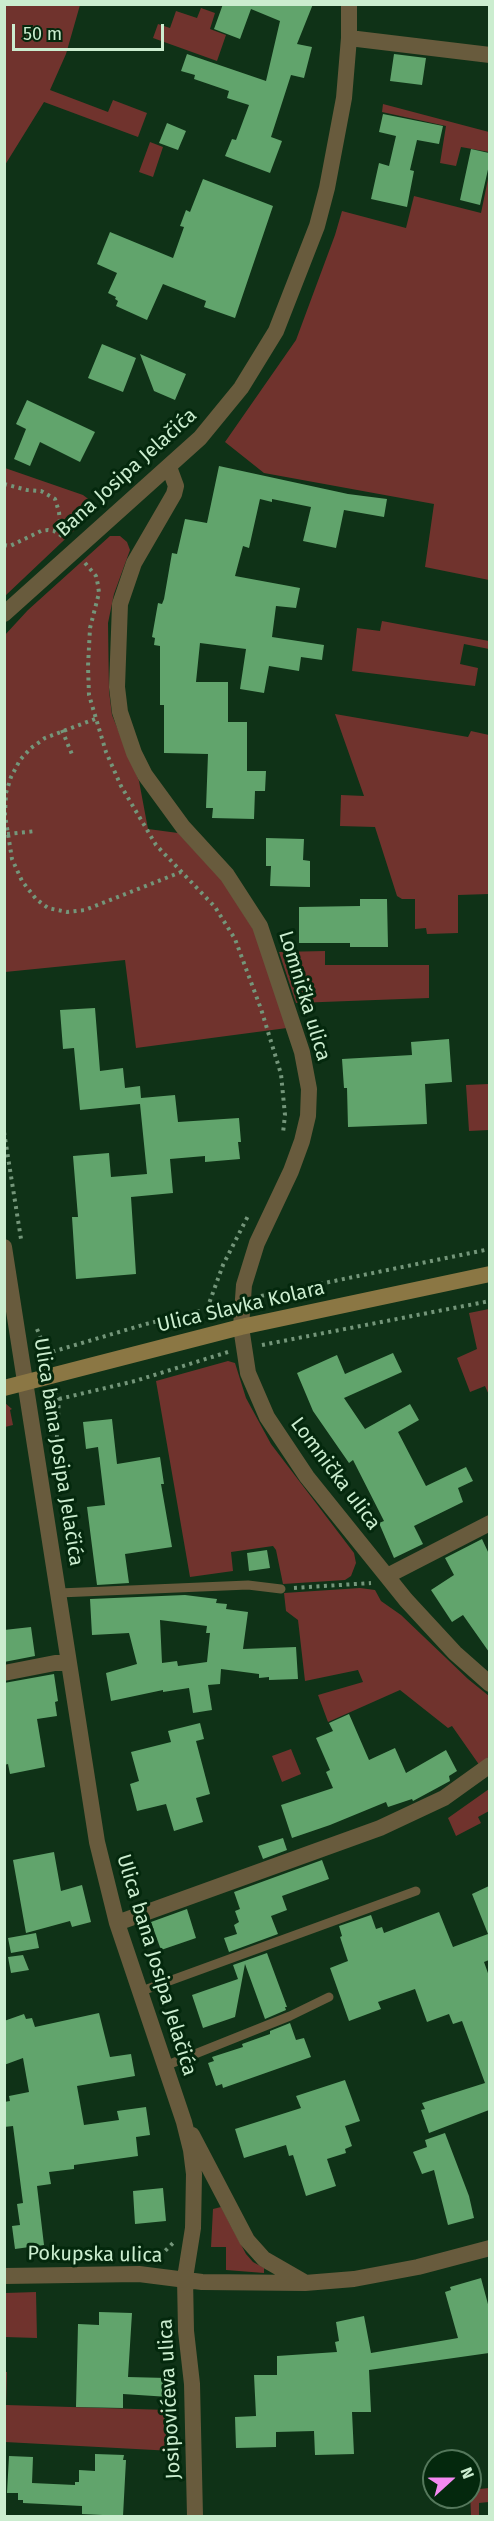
<!DOCTYPE html>
<meta charset="utf-8">
<style>
body{margin:0}
#map{position:relative;width:494px;height:2521px;overflow:hidden;background:#0f3217;font-family:"Fira Sans",sans-serif}
canvas{display:block}
.frame{position:absolute;inset:0;border:6px solid #cbedcf;pointer-events:none}
.north{position:absolute;left:422px;top:2449px;width:60px;height:60px;box-sizing:border-box;background:#04280d;border:2px solid #54775b;border-radius:50%;rotate:69deg;font-size:16px;font-weight:700;line-height:24px;text-align:center;color:#cbedcf}
.north::after{content:'';display:block;margin:auto;width:21px;height:27px;background:#f489f1;clip-path:polygon(50% 0,100% 100%,50% 72%,0 100%)}
.scale{position:absolute;left:12px;top:24px;width:152px;height:27px;box-sizing:border-box;border:3px solid #cbedcf;border-top:0;padding-left:8px;font-size:18px;line-height:21px;white-space:nowrap;color:#cbedcf;-webkit-text-stroke:4px #04280d;paint-order:stroke}
</style>
<div id="map">
<canvas width="494" height="2521"></canvas>
<div class="frame"></div>
<div class="north">N</div>
<div class="scale">50 m</div>
</div>
<script>
const ctx = document.querySelector('canvas').getContext('2d');
ctx.lineJoin = 'round';
function fillPath(path, color) {
  ctx.fillStyle = color;
  ctx.fill(path, 'evenodd');
}
function shape(rows) {
  const path = new Path2D();
  for (const r of rows) {
    path.moveTo(r[0], r[1]);
    for (let i = 2; i < r.length; i += 2) path.lineTo(r[i], r[i + 1]);
  }
  return path;
}
function stroke(path, color, width, dash) {
  ctx.strokeStyle = color;
  ctx.lineWidth = width;
  ctx.lineCap = dash ? 'butt' : 'round';
  ctx.setLineDash(dash || []);
  ctx.stroke(path);
}
function label(font, color, halo, rows, align = 'center') {
  ctx.font = font + ' "Fira Sans",sans-serif';
  ctx.lineWidth = 6;
  ctx.setLineDash([]);
  ctx.textBaseline = 'middle';
  ctx.strokeStyle = halo;
  ctx.fillStyle = color;
  for (const [text, x, y, turn = 0] of rows) {
    ctx.save();
    ctx.translate(x, y);
    ctx.rotate((+turn || 0) * Math.PI / 180);
    ctx.textAlign = isNaN(turn) ? turn : align;
    if (halo) ctx.strokeText(text, 0, 0);
    ctx.fillText(text, 0, 0);
    ctx.restore();
  }
}
fillPath(shape([
 [4,5,80,5,66,54,50,90,108,112,113,100,147,113,138,137,44,102,5,165],
 [201,8,215,13,210,29,226,35,217,61,153,38,158,24,170,28,176,11,197,18],
 [383,104,489,132,489,152,461,147,456,166,440,163,446,126,382,112],
 [150,142,163,147,153,177,139,172],
 [489,174,490,580,489,580,425,567,434,504,264,473,225,442,296,340,335,235,342,211,406,228,414,196,481,213],
 [5,468,83,495,99,507,5,596],
 [110,536,120,536,127,542,130,550,114,594,108,623,109,691,112,715,139,781,148,829,178,833,222,880,255,932,287,1028,136,1048,125,960,5,972,4,636,28,610],
 [382,621,489,641,489,649,464,644,460,664,478,668,475,686,352,671,357,628,380,631],
 [335,714,468,737,471,731,489,735,489,894,458,895,458,933,427,934,426,928,415,929,415,899,402,899,397,896,375,827,340,826,341,795,364,796],
 [325,951,325,965,429,965,429,998,296,1003,279,952],
 [489,1084,489,1130,469,1131,466,1085],
 [489,1309,490,1309,489,1395,485,1386,470,1392,457,1358,477,1349,469,1313],
 [228,1361,235,1363,246,1398,271,1444,354,1553,356,1563,351,1576,345,1580,283,1584,276,1550,273,1546,231,1552,233,1571,190,1577,156,1381],
 [5,1403,12,1409,10,1410,13,1425,5,1427],
 [360,1588,375,1590,381,1601,401,1615,468,1679,489,1696,489,1756,480,1766,452,1726,448,1728,400,1690,328,1722,318,1695,363,1682,358,1670,305,1681,298,1620,286,1611,284,1593],
 [291,1749,301,1774,282,1782,272,1756],
 [489,1789,489,1811,478,1817,481,1823,456,1836,448,1818],
 [221,2207,246,2254,253,2262,264,2268,264,2273,226,2270,226,2247,211,2247,213,2209],
 [36,2292,37,2338,5,2337,5,2293],
 [5,2372,7,2372,6,2405,168,2410,173,2451,5,2442],
 [489,2488,489,2502,479,2503,479,2516,471,2516,470,2490]
]), '#70332d');
fillPath(shape([
 [223,4,313,4,297,44,312,47,304,78,291,75,271,137,282,141,270,173,225,156,232,139,236,140,249,105,227,98,229,91,194,79,195,75,181,71,187,54,266,81,280,21,251,9,240,39,214,29],
 [394,54,426,58,422,85,390,81],
 [383,114,443,126,439,144,417,140,410,170,414,171,407,207,371,199,379,163,389,166,396,136,379,132],
 [167,123,186,131,178,150,159,143],
 [471,149,489,153,489,165,480,205,460,200],
 [203,179,273,206,235,318,204,307,206,301,163,284,147,320,116,306,118,301,115,299,116,297,108,293,117,273,97,264,110,232,173,258,184,227,180,226,186,210,190,212],
 [102,344,136,358,123,392,88,378],
 [140,354,186,374,175,400,154,391],
 [27,400,95,432,80,462,40,442,30,466,14,459,26,429,16,424],
 [219,466,348,494,387,499,384,517,344,510,336,548,303,541,311,507,272,499,272,502,260,499,249,548,243,546,235,576,300,588,296,608,276,606,272,637,324,645,322,660,301,657,299,671,269,666,264,693,240,689,246,649,200,643,196,682,228,682,228,722,247,722,247,771,266,771,265,791,255,791,254,819,212,818,213,808,206,808,208,754,164,753,164,705,160,705,160,646,154,645,155,638,152,637,158,603,162,604,164,599,172,553,177,554,185,519,207,523],
 [266,838,304,839,303,860,310,861,310,887,270,886,271,866,266,866],
 [360,899,387,899,388,947,350,947,350,943,299,943,299,907,360,906],
 [95,1008,100,1071,123,1068,125,1088,140,1086,141,1098,175,1095,178,1122,239,1118,241,1142,238,1142,240,1159,205,1162,205,1156,170,1159,173,1193,131,1197,136,1274,76,1279,72,1217,78,1217,73,1156,109,1153,111,1177,147,1174,140,1104,80,1110,74,1048,63,1049,60,1010],
 [449,1039,452,1082,425,1084,427,1124,348,1127,347,1088,344,1088,342,1059,412,1055,411,1042],
 [393,1353,402,1372,344,1398,365,1429,410,1404,419,1420,398,1432,426,1486,466,1467,473,1481,458,1488,463,1502,414,1526,423,1544,394,1558,379,1523,384,1521,353,1460,349,1463,313,1411,297,1373,337,1355,345,1374],
 [112,1419,117,1464,160,1457,164,1484,161,1484,172,1547,125,1554,129,1583,97,1585,87,1507,105,1505,98,1447,86,1449,83,1422],
 [482,1539,489,1554,489,1652,463,1615,452,1622,431,1590,454,1575,445,1558],
 [267,1550,270,1568,249,1571,247,1553],
 [185,1595,217,1599,216,1603,227,1604,226,1609,248,1612,243,1649,296,1647,298,1679,269,1680,269,1677,259,1678,259,1674,221,1669,220,1684,208,1685,212,1710,193,1713,189,1688,163,1692,163,1690,111,1701,106,1673,137,1664,129,1633,92,1635,90,1599],
 [160,1620,207,1626,206,1633,210,1633,207,1662,178,1666,177,1661,162,1663],
 [31,1627,35,1656,4,1662,4,1630],
 [54,1674,58,1701,55,1702,57,1716,37,1719,45,1767,10,1774,8,1764,4,1765,4,1683],
 [349,1714,369,1760,395,1748,406,1773,446,1750,457,1771,449,1776,450,1781,413,1801,412,1799,388,1807,386,1802,330,1825,292,1838,281,1805,333,1788,326,1772,330,1770,316,1738,333,1731,329,1723],
 [200,1723,204,1739,196,1741,210,1794,196,1798,203,1822,174,1831,166,1804,137,1811,130,1784,139,1781,131,1752,171,1742,168,1731],
 [283,1838,287,1850,263,1859,258,1846],
 [54,1852,61,1891,82,1885,91,1922,72,1927,70,1921,26,1933,13,1860],
 [322,1860,329,1879,282,1896,287,1910,271,1916,278,1934,229,1952,224,1938,237,1934,234,1925,239,1922,235,1911,240,1909,234,1892],
 [489,1886,489,1960,484,1962,489,1976,489,2110,429,2133,421,2110,425,2109,422,2103,485,2083,462,2021,453,2024,449,2014,427,2022,415,1989,378,2002,381,2009,349,2021,330,1968,348,1961,340,1937,342,1936,339,1926,371,1915,376,1929,382,1927,384,1933,439,1912,453,1947,488,1934,472,1894],
 [187,1909,196,1938,161,1950,151,1922],
 [36,1933,39,1948,11,1953,8,1938],
 [267,1953,287,2007,285,2007,286,2010,265,2019,245,1964,235,2017,203,2028,192,1995,238,1979,233,1965],
 [23,1955,29,1970,11,1973,8,1957],
 [99,2013,110,2057,131,2054,135,2076,77,2086,84,2125,119,2120,117,2111,146,2107,150,2135,136,2137,138,2156,74,2165,74,2169,49,2172,51,2184,37,2186,44,2245,15,2249,12,2226,20,2225,17,2204,23,2203,13,2126,4,2127,4,2102,10,2101,9,2096,29,2092,23,2058,4,2065,4,2021,24,2014,26,2019,32,2018,35,2027],
 [290,2023,296,2040,304,2038,311,2057,223,2088,222,2084,216,2086,208,2063,214,2061,212,2057,243,2047,242,2044,270,2034,270,2031],
 [345,2080,360,2121,345,2126,352,2146,345,2149,346,2153,327,2159,336,2186,306,2196,293,2155,289,2156,286,2145,244,2158,235,2129,301,2108,296,2096],
 [445,2133,469,2196,474,2218,448,2225,434,2170,422,2174,413,2152,427,2147,425,2140],
 [163,2188,166,2221,135,2224,133,2191],
 [481,2278,489,2308,489,2353,369,2370,371,2412,352,2412,354,2454,315,2455,314,2431,276,2432,276,2447,236,2448,235,2417,256,2416,254,2375,277,2375,277,2356,337,2352,335,2342,339,2341,336,2322,364,2316,371,2353,458,2338,445,2292,451,2290,450,2287],
 [99,2312,132,2313,128,2377,167,2378,169,2397,123,2394,123,2408,76,2407,78,2324,99,2325],
 [95,2454,124,2455,123,2460,126,2460,123,2516,82,2514,82,2506,23,2503,23,2500,18,2500,18,2493,7,2493,9,2456,33,2457,32,2483,75,2485,75,2482,79,2482,79,2470,95,2471]
]), '#61a46c');
stroke(shape([
 [4,484,27,490,41,491,55,499,59,512,61,535],
 [4,545,10,546,41,531,48,530,54,531,65,538],
 [85,563,96,576,98,585,99,593,90,628,88,666,89,695,106,752,121,786,156,845,215,907,235,939,261,1009,281,1074,285,1115,283,1133],
 [95,719,45,738,31,748,20,760,11,777,6,793,5,815,12,859,22,881,36,899,48,908,67,912,85,910,181,872],
 [62,730,73,757],
 [7,834,36,831],
 [4,1132,21,1239],
 [261,1296,490,1249],
 [207,1309,223,1265,249,1214],
 [37,1329,49,1358],
 [262,1345,490,1301],
 [38,1356,146,1324,225,1305],
 [59,1399,135,1381,228,1352],
 [56,1453,59,1399,56,1392],
 [294,1588,371,1583],
 [152,2257,163,2253,173,2243]
]), '#74967a', 4, [3, 4.5]);
stroke(shape([
 [59,1593,248,1585,281,1589],
 [139,1992,416,1891],
 [165,2066,290,2016,329,1997]
]), '#685b3d', 9);
stroke(shape([
 [349,38,490,55],
 [169,467,176,486,174,494,134,563,120,604,117,687,120,712,134,753,145,775,183,827,227,875,260,926,302,1052,309,1089,308,1116,302,1141,291,1171,257,1243,244,1285,241,1327,248,1373,267,1417,307,1477,406,1600,455,1653,490,1684],
 [4,614,200,438,241,388,276,331,317,226,327,188,344,98,349,38,349,4],
 [4,1247,97,1842,117,1923,184,2122,191,2150,194,2174,193,2228,185,2278,186,2331,192,2384,195,2516],
 [387,1576,490,1523],
 [4,1673,55,1663,68,1663],
 [117,1923,380,1828,444,1798,490,1765],
 [192,2135,247,2240,264,2259,304,2282],
 [4,2276,139,2274,202,2282,305,2283,354,2279,418,2267,490,2248]
]), '#685b3d', 16);
stroke(shape([
 [4,1388,241,1327,490,1274]
]), '#8b7744', 16);
label('20px', '#cbedcf', '#04280d', [
 ["Bana Josipa Jelačića",127,473,-42],
 ["Lomnička ulica",304,996,73],
 ["Ulica Slavka Kolara",241,1307,-13],
 ["Ulica bana Josipa Jelačića",58,1452,81],
 ["Lomnička ulica",335,1474,53],
 ["Ulica bana Josipa Jelačića",156,1965,73],
 ["Pokupska ulica",95,2255,1],
 ["Josipovićeva ulica",170,2399,-93]
]);
</script>
